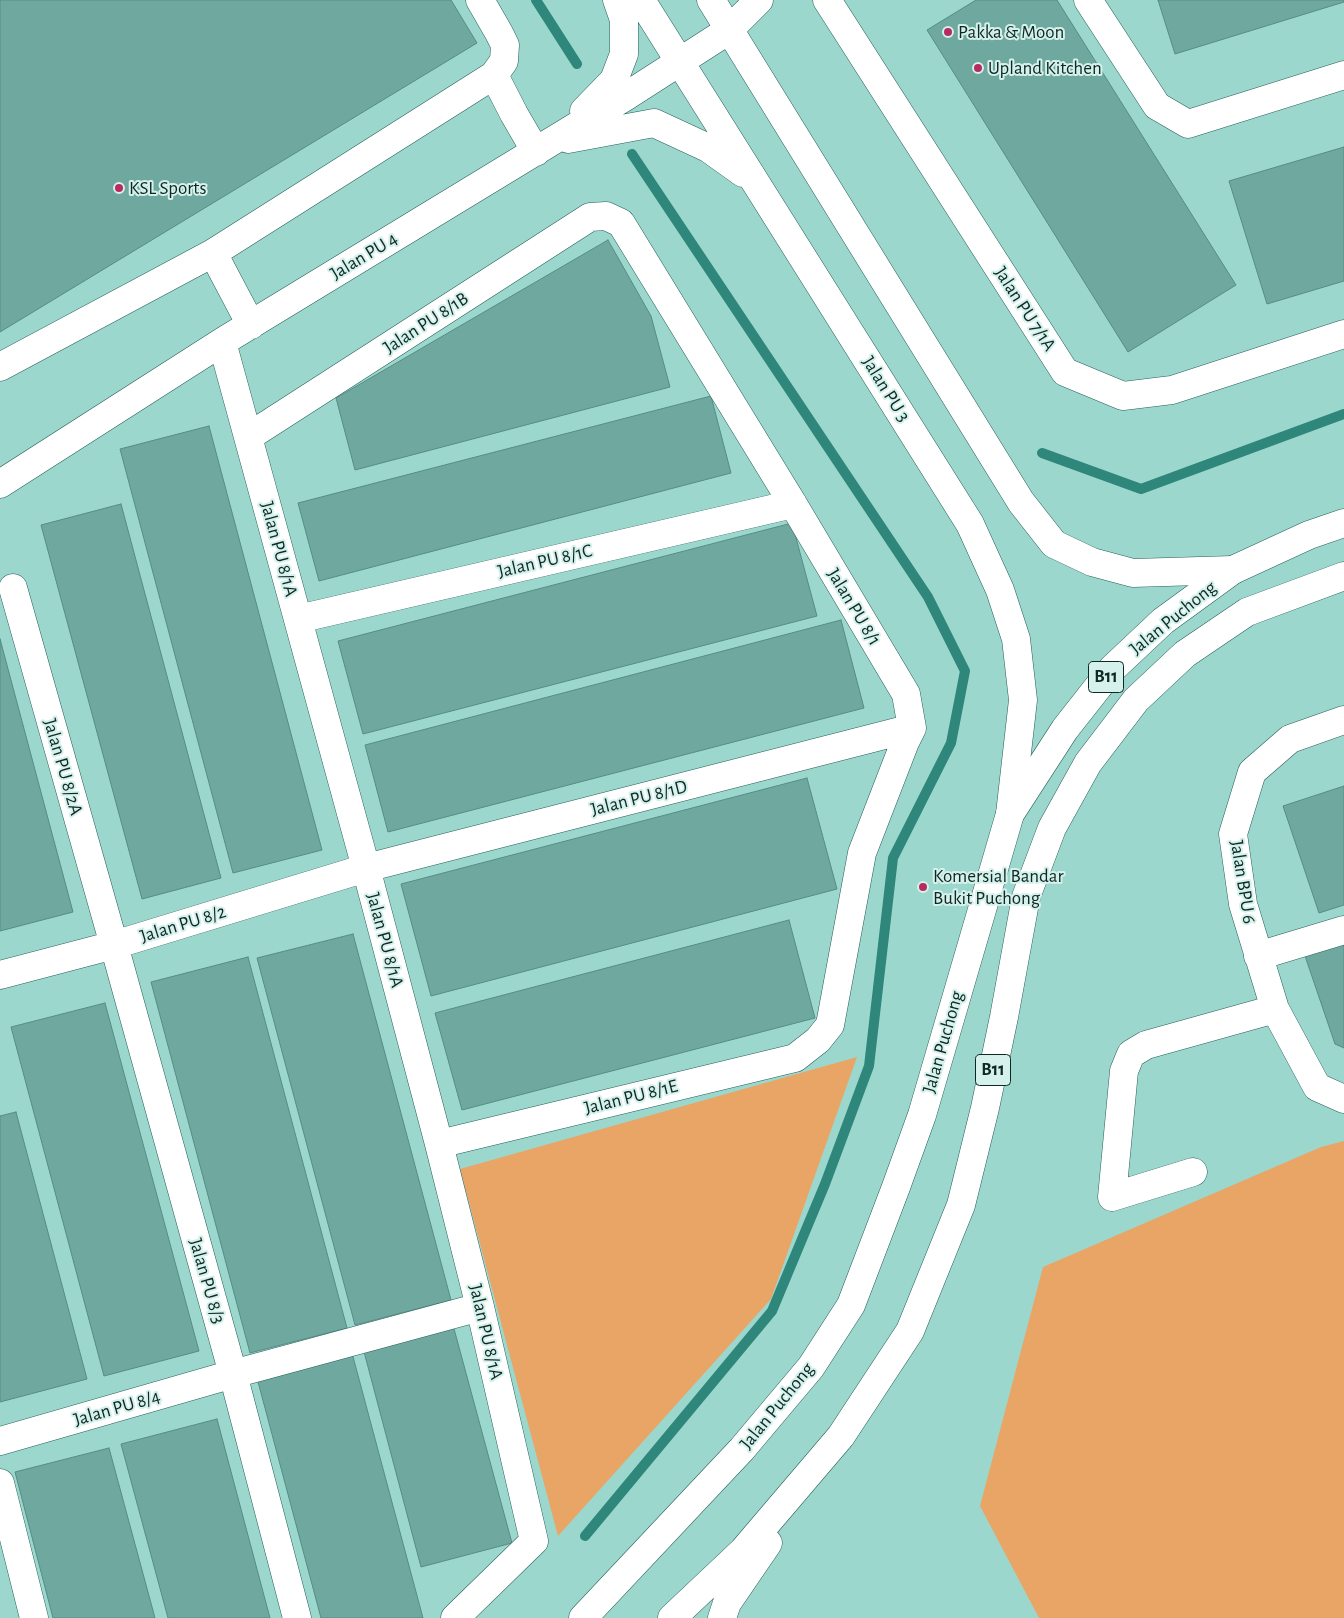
<!DOCTYPE html>
<style>
body{margin:0}
canvas{display:block;background:#9cd7ce}
</style>
<canvas width="1344" height="1618"></canvas>
<script>
const ctx = document.querySelector('canvas').getContext('2d');
ctx.lineJoin = 'round';
function fillPath(path, color) {
  ctx.fillStyle = color;
  ctx.fill(path, 'evenodd');
}
function shape(rows) {
  const path = new Path2D();
  for (const r of rows) {
    path.moveTo(r[0], r[1]);
    for (let i = 2; i < r.length; i += 2) path.lineTo(r[i], r[i + 1]);
  }
  return path;
}
function stroke(path, color, width, dash) {
  ctx.strokeStyle = color;
  ctx.lineWidth = width;
  ctx.lineCap = dash ? 'butt' : 'round';
  ctx.setLineDash(dash || []);
  ctx.stroke(path);
}
function label(font, color, halo, rows, align = 'center') {
  ctx.font = font + ' "Alegreya Sans",sans-serif';
  ctx.lineWidth = 4;
  ctx.setLineDash([]);
  ctx.textBaseline = 'middle';
  ctx.strokeStyle = halo;
  ctx.fillStyle = color;
  for (const [text, x, y, turn = 0] of rows) {
    ctx.save();
    ctx.translate(x, y);
    ctx.rotate((+turn || 0) * Math.PI / 180);
    ctx.textAlign = isNaN(turn) ? turn : align;
    if (halo) ctx.strokeText(text, 0, 0);
    ctx.fillText(text, 0, 0);
    ctx.restore();
  }
}
fillPath(shape([
 [857,1057,771,1299,558,1536,460,1169],
 [1344,1141,1344,1618,1039,1618,980,1506,1043,1267,1321,1147]
]), '#e8a565');
stroke(shape([
 [536,0,577,64],
 [1042,453,1141,489,1344,414],
 [585,1536,772,1311,825,1184,869,1066,893,858,951,743,965,671,928,597,632,154]
]), '#2f867b', 10);
const building = shape([
 [0,0,451,0,477,43,0,332,0,0],
 [976,0,1057,0,1236,285,1128,352,927,30,976,0],
 [1158,0,1344,0,1344,2,1175,54,1158,0],
 [1344,147,1344,281,1267,304,1229,181,1344,147],
 [608,240,651,316,670,387,355,470,336,398,608,240],
 [711,396,731,473,319,581,298,503,711,396],
 [209,426,322,850,233,873,120,449,209,426],
 [121,504,221,878,142,899,41,525,121,504],
 [792,523,817,616,363,734,338,641,792,523],
 [841,620,864,708,388,832,365,745,841,620],
 [0,639,73,912,0,931,0,639],
 [807,778,837,889,431,996,401,884,807,778],
 [1344,786,1344,905,1319,913,1283,806,1344,786],
 [789,920,815,1018,462,1110,435,1013,789,920],
 [353,934,451,1300,355,1325,257,958,353,934],
 [1344,944,1344,1048,1335,1044,1305,956,1344,944],
 [248,957,347,1328,250,1353,151,982,248,957],
 [105,1003,199,1351,104,1376,11,1027,105,1003],
 [16,1112,87,1379,0,1402,0,1116,16,1112],
 [453,1325,512,1543,421,1567,363,1348,453,1325],
 [352,1353,423,1618,321,1618,257,1378,352,1353],
 [217,1419,270,1618,168,1618,121,1444,217,1419],
 [109,1448,155,1618,53,1618,15,1472,109,1448]
]);
fillPath(building, '#6fa89f');
stroke(building, '#558d85', 1);
const minor = shape([
 [641,0,970,524,1000,590,1016,639,1023,700,1010,814],
 [711,0,1021,502,1054,544,1092,562,1133,573,1233,570],
 [827,0,1065,372,1123,396,1172,390,1344,334],
 [1088,0,1157,106,1188,124,1344,75],
 [494,75,514,114,536,152],
 [584,111,614,80,624,54,624,20,617,0],
 [568,139,654,123,708,148,743,173],
 [213,253,494,75,504,61,505,45,499,33,480,0],
 [222,342,366,868,439,1144,480,1307,534,1541,455,1618],
 [0,367,213,253,251,325],
 [248,437,590,217,606,216,621,223,793,504,906,694,912,728,905,742,862,853,830,1025,818,1040,795,1058,439,1144],
 [0,484,222,342,628,95,729,30,759,0],
 [13,588,114,945,233,1374,297,1618],
 [298,619,793,504],
 [1344,720,1290,739,1252,772,1233,834,1243,904,1275,1009,1317,1087,1344,1099],
 [1258,956,1344,930],
 [0,975,114,945,366,868,912,728],
 [1193,1172,1112,1197,1124,1071,1131,1054,1146,1045,1275,1009],
 [0,1441,233,1374,480,1307],
 [0,1483,34,1618]
]);
const major = shape([
 [583,1618,742,1449,811,1367,851,1305,896,1187,922,1115,1010,814,1065,729,1113,668,1163,621,1233,570,1309,535,1344,523],
 [672,1618,743,1551,841,1436,910,1331,961,1205,985,1108,1004,1017,1026,897,1052,828,1088,763,1136,700,1185,654,1247,612,1344,576],
 [722,1618,727,1603,768,1543]
]);
stroke(minor, '#266059', 29);
stroke(major, '#266059', 29);
stroke(minor, '#fff', 28);
stroke(major, '#fff', 28);
for (const [x, y, r, color] of [
 [948,32,5,"#b82b5f"],
 [978,68,5,"#b82b5f"],
 [119,188,5,"#b82b5f"],
 [923,887,5,"#b82b5f"]
]) {
  const dot = new Path2D();
  dot.arc(x, y, r, 0, 2 * Math.PI);
  ctx.fillStyle = color;
  ctx.fill(dot);
  stroke(dot, '#d5f1ec', 2);
}
for (const [x, y, w] of [
 [1106,677,35],
 [993,1070,35]
]) {
  const box = new Path2D();
  box.roundRect(x - w / 2, y - 15.5, w, 31, 4);
  ctx.fillStyle = '#d5f1ec';
  ctx.fill(box);
  stroke(box, '#102824', 1);
}
label('bold 18px', '#102824', null, [
 ["B11",1106,677],
 ["B11",993,1070]
]);
label('19px', '#102824', '#d5f1ec', [
 ["Pakka & Moon",958,32],
 ["Upland Kitchen",988,68],
 ["KSL Sports",129,188],
 ["Komersial Bandar",933,876],
 ["Bukit Puchong",933,898]
], 'left');
label('19px', '#102824', '#d5f1ec', [
 ["Jalan PU 4",364,256,-31],
 ["Jalan PU 7/1A",1025,309,57],
 ["Jalan PU 8/1B",426,323,-33],
 ["Jalan PU 3",886,389,58],
 ["Jalan PU 8/1A",279,549,75],
 ["Jalan PU 8/1C",545,561,-13],
 ["Jalan PU 8/1",854,607,59],
 ["Jalan Puchong",1173,618,-39],
 ["Jalan PU 8/2A",63,767,74],
 ["Jalan PU 8/1D",639,798,-14],
 ["Jalan BPU 6",1243,882,81],
 ["Jalan PU 8/2",183,924,-17],
 ["Jalan PU 8/1A",385,940,75],
 ["Jalan Puchong",943,1042,-74],
 ["Jalan PU 8/1E",631,1097,-14],
 ["Jalan PU 8/3",207,1281,74],
 ["Jalan PU 8/1A",486,1332,77],
 ["Jalan Puchong",777,1406,-51],
 ["Jalan PU 8/4",117,1408,-16]
]);
</script>
